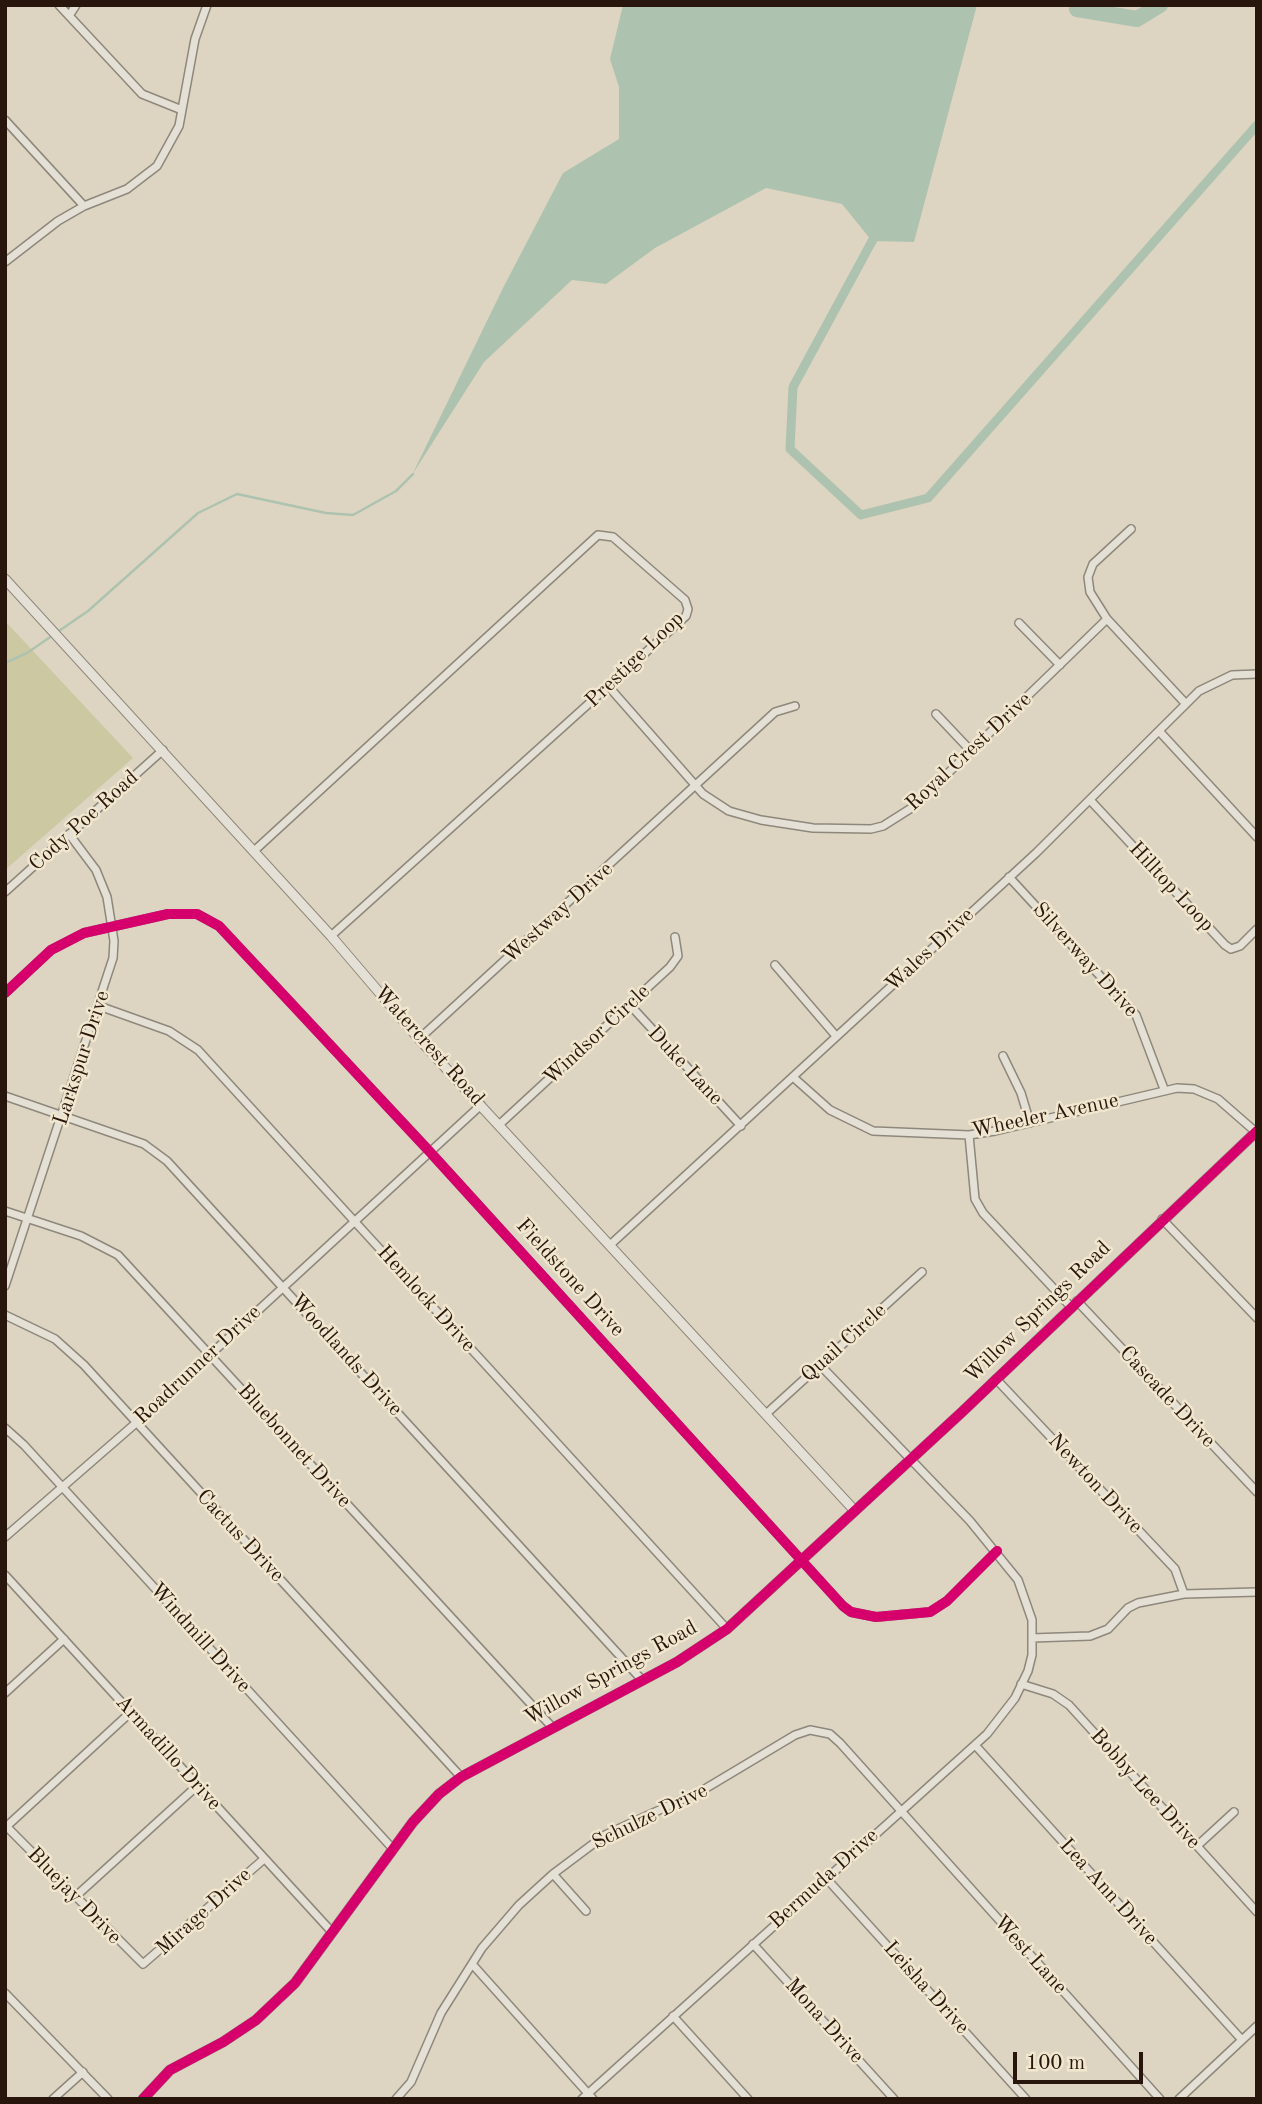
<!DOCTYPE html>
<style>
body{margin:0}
#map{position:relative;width:1262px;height:2104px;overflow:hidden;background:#ddd5c1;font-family:"Old Standard TT",serif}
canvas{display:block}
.frame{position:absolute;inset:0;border:7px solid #28160c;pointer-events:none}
.scale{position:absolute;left:1013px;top:2052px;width:130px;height:32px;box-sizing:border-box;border:4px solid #28160c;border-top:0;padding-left:9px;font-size:21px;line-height:24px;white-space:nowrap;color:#28160c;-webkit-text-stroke:5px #f1e7cf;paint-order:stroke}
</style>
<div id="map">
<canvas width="1262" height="2104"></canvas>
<div class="frame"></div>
<div class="scale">100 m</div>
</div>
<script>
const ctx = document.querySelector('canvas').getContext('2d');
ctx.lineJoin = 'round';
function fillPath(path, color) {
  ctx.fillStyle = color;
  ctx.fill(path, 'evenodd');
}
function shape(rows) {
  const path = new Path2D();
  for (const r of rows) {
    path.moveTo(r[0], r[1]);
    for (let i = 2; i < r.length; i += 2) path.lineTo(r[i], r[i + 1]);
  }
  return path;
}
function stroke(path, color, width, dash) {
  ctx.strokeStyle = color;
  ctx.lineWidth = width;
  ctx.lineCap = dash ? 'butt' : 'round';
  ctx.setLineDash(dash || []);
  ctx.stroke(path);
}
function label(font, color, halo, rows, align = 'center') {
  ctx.font = font + ' "Old Standard TT",serif';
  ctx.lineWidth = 5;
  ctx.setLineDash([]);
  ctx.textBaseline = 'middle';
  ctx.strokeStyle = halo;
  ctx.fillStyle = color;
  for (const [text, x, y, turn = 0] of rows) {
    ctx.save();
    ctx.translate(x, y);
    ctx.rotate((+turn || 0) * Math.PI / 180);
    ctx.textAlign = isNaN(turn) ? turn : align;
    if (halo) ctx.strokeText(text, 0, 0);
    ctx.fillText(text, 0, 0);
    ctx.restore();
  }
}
fillPath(shape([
 [5,621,133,758,5,870]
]), '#ccc8a2');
fillPath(shape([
 [623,5,977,5,914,242,872,241,842,204,766,188,655,248,606,284,572,280,484,362,412,475,504,286,563,173,619,139,619,87,610,59]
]), '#adc3b0');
stroke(shape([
 [5,663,27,653,88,611,198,513,237,494,326,513,353,515,396,491,413,474]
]), '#adc3b0', 2.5);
stroke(shape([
 [877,232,793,387,790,449,861,515,928,498,1257,125]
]), '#adc3b0', 9);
stroke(shape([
 [1077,9,1137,19,1160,5]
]), '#adc3b0', 16);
const minor = shape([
 [59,5,142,94,182,110],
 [69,16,76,5],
 [5,120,84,206],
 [5,262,58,221,84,206,127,189,157,166,179,126,195,39,207,5],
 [1131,529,1093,564,1088,577,1090,592,1107,619,1186,704],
 [1019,623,1060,665],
 [609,687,703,794,729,811,761,820,813,828,871,829,883,826,913,807,1107,619],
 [936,714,971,751],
 [1159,731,1257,837],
 [1090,800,1225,945,1231,949,1240,946,1257,929],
 [254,851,598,535,613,537,685,600,688,609,686,616,331,936],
 [1009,877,1136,1015,1164,1089],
 [5,892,163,750],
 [775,965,836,1036],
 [5,993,51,950,84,933,168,914,197,914,219,926,430,1152,843,1606,851,1612,876,1617,930,1612,947,1601,997,1551],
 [630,1005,741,1126],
 [99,1006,169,1031,198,1050,727,1629],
 [419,1039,775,712,795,706],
 [1003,1056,1021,1093,1030,1123],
 [793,1077,830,1110,873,1131,969,1135,995,1131,1177,1088,1194,1089,1218,1099,1257,1133],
 [5,1096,144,1144,167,1161,642,1680],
 [500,1124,670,967,678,956,675,937],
 [969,1135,975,1199,983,1213,1071,1307],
 [5,1211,81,1236,118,1255,552,1727],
 [1162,1219,1257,1318],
 [610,1245,1036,853,1199,691,1232,675,1257,674],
 [5,1286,113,958,114,941,107,897,96,870,69,834],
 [1077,1301,1257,1492],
 [5,1315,55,1339,84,1365,461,1777],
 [996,1379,1175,1569,1184,1594],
 [766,1414,922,1272],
 [5,1428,24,1445,393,1849],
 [5,1537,136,1423,481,1105],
 [5,1575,331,1931],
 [1032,1638,1090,1636,1108,1629,1128,1608,1138,1603,1184,1594,1257,1592],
 [1021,1684,1053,1694,1069,1705,1257,1912],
 [5,1693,64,1639],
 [975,1745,1242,2040],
 [5,1825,143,1964,264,1859],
 [7,1826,132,1711],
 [1197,1846,1234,1812],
 [553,1874,586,1911],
 [826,1878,1026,2099],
 [75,1897,197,1786],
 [753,1944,894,2099],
 [473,1965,593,2099],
 [5,1993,108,2099],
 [673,2016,748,2099],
 [53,2099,83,2072],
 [396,2099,411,2082,441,2013,482,1948,519,1905,553,1874,605,1835,703,1790,795,1735,810,1730,830,1734,840,1743,1160,2099],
 [582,2099,987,1734,1015,1698,1028,1671,1032,1655,1032,1620,1018,1580,970,1521,820,1365],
 [1179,2099,1257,2026]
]);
const tertiary = shape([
 [5,579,331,936,419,1039,855,1511],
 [143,2099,170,2070,223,2042,256,2020,295,1983,413,1822,439,1794,461,1777,677,1662,727,1629,962,1412,1257,1131]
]);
stroke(minor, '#8e877b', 10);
stroke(tertiary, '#8e877b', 11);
stroke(minor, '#e5e0d6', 7);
stroke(tertiary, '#e5e0d6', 9);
stroke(shape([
 [5,993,51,950,84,933,168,914,197,914,219,926,430,1152,843,1606,851,1612,876,1617,930,1612,947,1601,997,1551],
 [143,2099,170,2070,223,2042,256,2020,295,1983,413,1822,439,1794,461,1777,677,1662,727,1629,962,1412,1257,1131]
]), '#d6006c', 10);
label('21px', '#28160c', '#f1e7cf', [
 ["Prestige Loop",635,660,-44],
 ["Royal Crest Drive",969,752,-43],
 ["Cody Poe Road",84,821,-42],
 ["Hilltop Loop",1171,887,47],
 ["Westway Drive",558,913,-42],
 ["Wales Drive",930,950,-43],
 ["Silverway Drive",1085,960,48],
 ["Windsor Circle",597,1035,-43],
 ["Watercrest Road",429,1046,48],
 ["Larkspur Drive",82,1058,-72],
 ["Duke Lane",685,1066,47],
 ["Wheeler Avenue",1045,1116,-12],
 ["Fieldstone Drive",570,1278,48],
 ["Hemlock Drive",426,1299,48],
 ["Willow Springs Road",1038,1312,-44],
 ["Quail Circle",844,1343,-42],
 ["Woodlands Drive",346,1355,48],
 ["Roadrunner Drive",198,1365,-43],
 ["Cascade Drive",1167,1397,47],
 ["Bluebonnet Drive",294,1446,48],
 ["Newton Drive",1095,1484,47],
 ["Cactus Drive",240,1536,47],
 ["Windmill Drive",200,1638,48],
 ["Willow Springs Road",611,1673,-29],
 ["Armadillo Drive",168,1753,48],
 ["Bobby Lee Drive",1145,1789,48],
 ["Schulze Drive",650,1817,-26],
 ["Bermuda Drive",824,1879,-42],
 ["Lea Ann Drive",1108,1892,48],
 ["Bluejay Drive",74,1896,46],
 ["Mirage Drive",204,1912,-42],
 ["West Lane",1030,1955,48],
 ["Leisha Drive",926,1988,48],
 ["Mona Drive",824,2021,48]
]);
</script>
